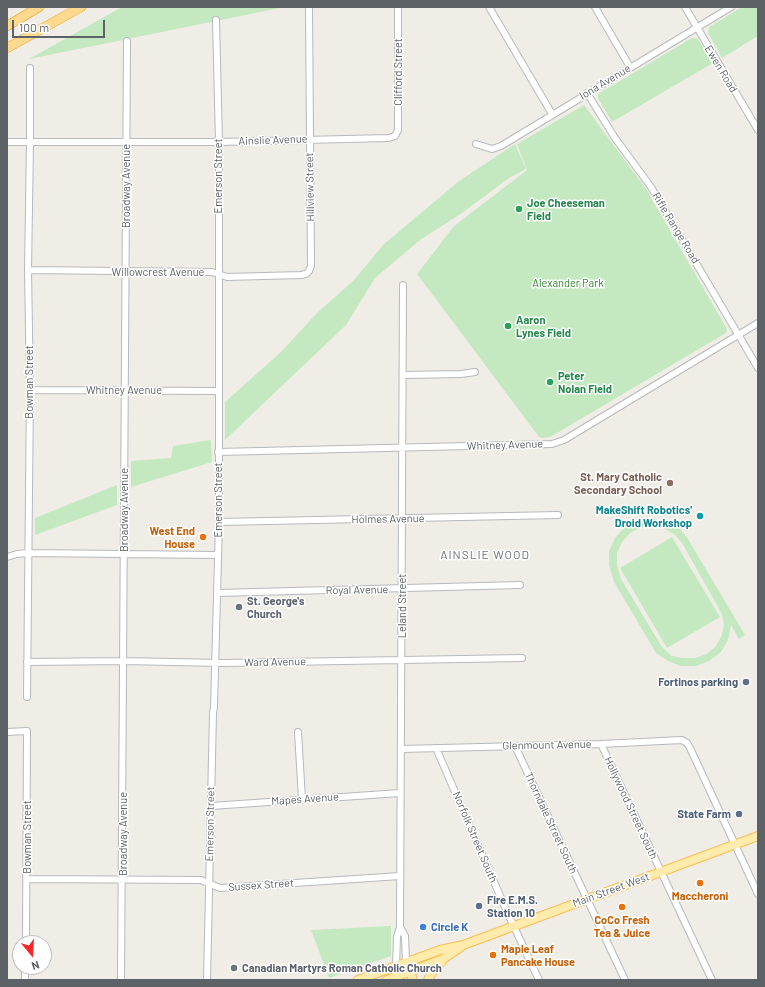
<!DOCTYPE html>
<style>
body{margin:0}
#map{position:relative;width:765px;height:987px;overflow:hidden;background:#f0ede6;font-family:Barlow,sans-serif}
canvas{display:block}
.frame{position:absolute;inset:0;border:8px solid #5d6267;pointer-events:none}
.north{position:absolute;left:12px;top:935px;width:40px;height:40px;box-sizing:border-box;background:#fff;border:1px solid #bec0c2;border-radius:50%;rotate:162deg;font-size:11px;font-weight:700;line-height:16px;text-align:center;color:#5d6267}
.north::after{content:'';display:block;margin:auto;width:14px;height:18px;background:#f52829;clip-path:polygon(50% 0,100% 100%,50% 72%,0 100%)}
.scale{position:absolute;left:12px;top:20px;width:93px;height:18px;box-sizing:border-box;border:2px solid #5d6267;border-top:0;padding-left:5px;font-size:12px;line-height:14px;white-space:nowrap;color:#5d6267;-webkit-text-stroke:3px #fff;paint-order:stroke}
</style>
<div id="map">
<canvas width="765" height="987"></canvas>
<div class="frame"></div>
<div class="north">N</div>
<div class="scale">100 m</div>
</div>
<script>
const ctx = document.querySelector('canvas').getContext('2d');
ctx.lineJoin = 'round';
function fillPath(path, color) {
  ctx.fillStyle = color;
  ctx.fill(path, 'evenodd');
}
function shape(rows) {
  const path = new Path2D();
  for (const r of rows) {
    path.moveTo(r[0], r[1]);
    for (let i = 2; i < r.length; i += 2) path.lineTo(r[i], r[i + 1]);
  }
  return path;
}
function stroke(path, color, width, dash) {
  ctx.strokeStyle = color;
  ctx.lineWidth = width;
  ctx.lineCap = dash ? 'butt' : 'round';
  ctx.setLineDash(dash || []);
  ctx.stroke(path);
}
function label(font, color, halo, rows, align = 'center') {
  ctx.font = font + ' Barlow,sans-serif';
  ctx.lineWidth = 3;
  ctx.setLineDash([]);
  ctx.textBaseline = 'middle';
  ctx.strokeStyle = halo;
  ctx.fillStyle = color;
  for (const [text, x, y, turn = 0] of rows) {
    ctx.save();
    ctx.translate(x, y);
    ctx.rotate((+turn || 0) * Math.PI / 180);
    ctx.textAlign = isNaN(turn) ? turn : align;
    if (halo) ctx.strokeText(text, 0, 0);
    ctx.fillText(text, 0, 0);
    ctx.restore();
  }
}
fillPath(shape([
 [122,7,285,7,29,59],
 [742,7,758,7,758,36,722,58,708,33,709,27],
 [692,38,697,38,713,63,612,122,598,98,598,94],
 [584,105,646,189,727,329,726,333,557,433,550,437,543,438,539,437,417,274,454,226,527,170,517,144],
 [515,144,526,169,509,178,462,213,420,240,375,278,346,325,225,440,225,402,282,351,317,313,353,281,384,244,459,181],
 [211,440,212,462,131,487,131,461,171,458,173,446],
 [117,485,117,505,35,535,35,518],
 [652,519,666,521,678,527,688,539,745,635,739,639,731,625,728,640,721,652,709,661,696,666,681,666,668,661,656,653,614,582,609,565,609,551,615,538,625,527,638,521],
 [651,526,663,528,674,534,682,543,722,614,724,626,721,637,715,647,706,654,695,658,683,658,672,656,662,647,621,579,617,565,617,553,622,542,630,533,640,528],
 [672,537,720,617,667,648,620,568],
 [391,926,391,956,329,978,311,930]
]), '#c4e9c1');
const minor = shape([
 [489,7,552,114],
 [595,7,630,67],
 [685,7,758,130],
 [587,93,615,138,651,187,758,368],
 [7,142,219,142,389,138,395,136,398,130,398,7],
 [476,144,492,149,501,146,731,7],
 [28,270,212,272,227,277,301,275,306,274,309,271,311,266,309,7],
 [403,375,461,374,475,372],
 [30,390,218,391],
 [218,452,552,444,564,440,758,323],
 [219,522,558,515],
 [7,557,17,554,28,553,218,555],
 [217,593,520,585],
 [27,662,124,661,223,663,522,658],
 [27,697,30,390,28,270,30,142,30,68],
 [7,732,27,731,26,943],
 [298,732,302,799],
 [601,744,712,980],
 [515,746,625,980],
 [436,748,508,914,539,980],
 [401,749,601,744,682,740,687,743,690,748,758,894],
 [211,806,400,793],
 [27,879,201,880,220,888,400,876],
 [400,927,405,936,406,962],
 [396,966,397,937,400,927,403,285],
 [25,980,25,967],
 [121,980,127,41],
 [207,980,213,713,214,707,219,522,219,142,216,20]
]);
const major = shape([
 [408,967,413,980],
 [358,980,440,950,463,945,758,836],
 [387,980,443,959,461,947],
 [428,980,433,971,442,961]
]);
const highway = shape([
 [7,26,39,7],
 [7,48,81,7]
]);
stroke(minor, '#b6b9bd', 8);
stroke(major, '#fbbe55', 10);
stroke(highway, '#f69400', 10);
stroke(minor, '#fff', 6);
stroke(major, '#ffebac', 8);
stroke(highway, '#ffd98e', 9);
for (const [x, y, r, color] of [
 [519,209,4,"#2e9e5b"],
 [508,326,4,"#2e9e5b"],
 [550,382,4,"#2e9e5b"],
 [670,483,4,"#8d6e63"],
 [700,516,4,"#0f9aa8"],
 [203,537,4,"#e8710a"],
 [239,607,4,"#6b7280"],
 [746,682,4,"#5c6f8a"],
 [739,814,4,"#5c6f8a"],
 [700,883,4,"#e8710a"],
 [479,906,4,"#5c6f8a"],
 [622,907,4,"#e8710a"],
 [423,927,4,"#3f7fe0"],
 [493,955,4,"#e8710a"],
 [234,968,4,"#6b7280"]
]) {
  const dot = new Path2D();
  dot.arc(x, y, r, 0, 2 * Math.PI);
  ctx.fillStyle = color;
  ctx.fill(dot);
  stroke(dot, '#fff', 1.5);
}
label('11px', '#5d6267', '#fff', [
 ["Ewen Road",721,69,59],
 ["Clifford Street",398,72,-90],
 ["Iona Avenue",605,82,-31],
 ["Ainslie Avenue",273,140,-2],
 ["Emerson Street",218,176,-90],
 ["Broadway Avenue",126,186,-90],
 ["Hillview Street",310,187,-91],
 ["Rifle Range Road",676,228,59],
 ["Willowcrest Avenue",158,272],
 ["Bowman Street",29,382,-90],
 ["Whitney Avenue",124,390],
 ["Whitney Avenue",505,445,-2],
 ["Emerson Street",218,500,-90],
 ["Broadway Avenue",124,510,-90],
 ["Holmes Avenue",388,519,-1],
 ["Royal Avenue",357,590,-1],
 ["Leland Street",402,606,-90],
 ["Ward Avenue",275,662,-1],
 ["Glenmount Avenue",547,745,-1],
 ["Mapes Avenue",305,799,-4],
 ["Hollywood Street South",631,808,65],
 ["Thorndale Street South",551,823,65],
 ["Emerson Street",210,824,-89],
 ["Broadway Avenue",123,834,-90],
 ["Bowman Street",27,837,-90],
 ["Norfolk Street South",475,837,67],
 ["Sussex Street",261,885,-4],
 ["Main Street West",611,890,-20]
]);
label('bold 11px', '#27864d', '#fff', [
 ["Joe Cheeseman",527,203],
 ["Field",527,216],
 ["Aaron",516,320],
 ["Lynes Field",516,333],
 ["Peter",558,376],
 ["Nolan Field",558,389]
], 'left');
label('11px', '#32842f', '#fff', [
 ["Alexander Park",568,283]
]);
label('bold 11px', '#785e54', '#fff', [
 ["St. Mary Catholic",662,477],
 ["Secondary School",662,490]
], 'right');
label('bold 11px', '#0d838f', '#fff', [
 ["MakeShift Robotics'",692,510],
 ["Droid Workshop",692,523]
], 'right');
label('bold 11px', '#c56008', '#fff', [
 ["West End",195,531,"right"],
 ["House",195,544,"right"],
 ["Maccheroni",700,896],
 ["CoCo Fresh",622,920],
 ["Tea & Juice",622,933],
 ["Maple Leaf",501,949,"left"],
 ["Pancake House",501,962,"left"]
]);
label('bold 11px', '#5b616d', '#fff', [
 ["St. George's",247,601],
 ["Church",247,614],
 ["Canadian Martyrs Roman Catholic Church",242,968]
], 'left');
label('bold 11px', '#4e5e75', '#fff', [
 ["Fortinos parking",738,682],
 ["State Farm",731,814],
 ["Fire E.M.S.",487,900,"left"],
 ["Station 10",487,913,"left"]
], 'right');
label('bold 11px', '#366cbe', '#fff', [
 ["Circle K",431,927]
], 'left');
ctx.letterSpacing = '1px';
label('12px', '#6e7479', '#fff', [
 ["AINSLIE WOOD",485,555]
]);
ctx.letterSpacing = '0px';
</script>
